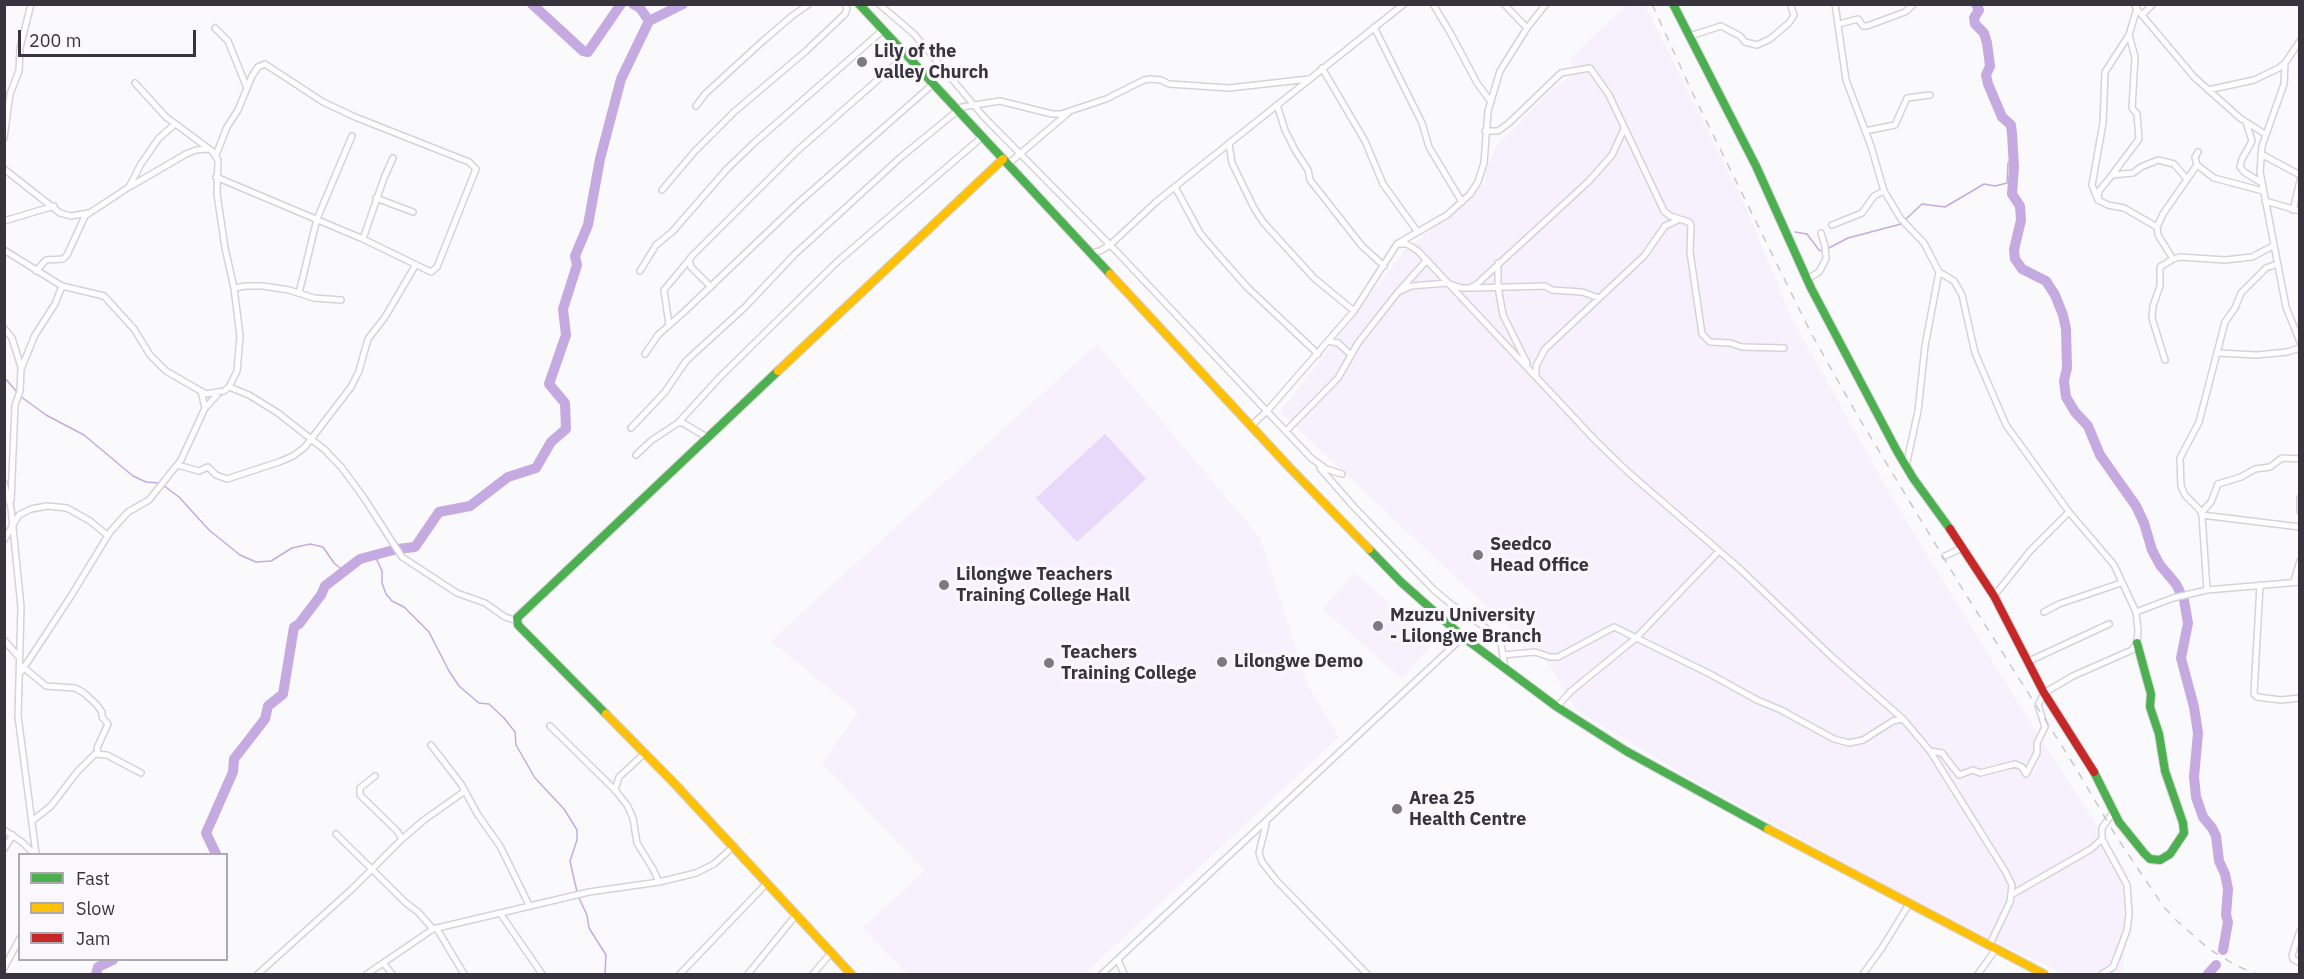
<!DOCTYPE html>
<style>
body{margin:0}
#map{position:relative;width:2304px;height:979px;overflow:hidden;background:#faf9fb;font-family:"IBM Plex Sans",sans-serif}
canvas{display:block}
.frame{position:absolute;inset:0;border:6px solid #38343d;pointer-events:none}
.legend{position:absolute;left:18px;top:853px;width:210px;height:108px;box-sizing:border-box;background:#faf8fc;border:2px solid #acaab0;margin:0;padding:8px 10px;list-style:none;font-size:18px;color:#38343d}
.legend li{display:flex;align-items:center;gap:12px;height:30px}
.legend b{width:30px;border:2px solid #acaab0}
.scale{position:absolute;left:18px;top:30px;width:178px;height:27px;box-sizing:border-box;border:3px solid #38343d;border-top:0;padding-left:8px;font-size:18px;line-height:21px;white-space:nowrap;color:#38343d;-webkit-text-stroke:4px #faf8fc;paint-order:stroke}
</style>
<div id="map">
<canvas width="2304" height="979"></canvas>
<div class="frame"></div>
<ul class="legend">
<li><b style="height:8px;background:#4caf50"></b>Fast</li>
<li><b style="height:8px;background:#ffc107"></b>Slow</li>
<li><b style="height:8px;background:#c62828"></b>Jam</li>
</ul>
<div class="scale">200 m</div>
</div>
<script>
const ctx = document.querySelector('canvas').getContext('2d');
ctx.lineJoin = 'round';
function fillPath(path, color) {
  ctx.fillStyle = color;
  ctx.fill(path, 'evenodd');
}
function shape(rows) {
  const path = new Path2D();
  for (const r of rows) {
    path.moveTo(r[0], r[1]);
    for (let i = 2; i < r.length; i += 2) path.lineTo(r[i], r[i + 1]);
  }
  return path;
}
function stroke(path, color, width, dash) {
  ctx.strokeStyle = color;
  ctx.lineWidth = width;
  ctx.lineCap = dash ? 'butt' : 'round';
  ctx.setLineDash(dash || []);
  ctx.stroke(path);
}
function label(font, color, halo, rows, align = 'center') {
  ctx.font = font + ' "IBM Plex Sans",sans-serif';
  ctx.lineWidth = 6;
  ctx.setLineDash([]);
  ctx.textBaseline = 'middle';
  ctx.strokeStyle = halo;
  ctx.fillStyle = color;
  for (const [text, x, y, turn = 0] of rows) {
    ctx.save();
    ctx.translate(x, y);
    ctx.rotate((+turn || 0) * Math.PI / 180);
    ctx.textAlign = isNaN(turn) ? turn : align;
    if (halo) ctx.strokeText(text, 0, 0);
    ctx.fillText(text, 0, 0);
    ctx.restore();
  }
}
fillPath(shape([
 [1627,5,1645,5,1742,199,1792,319,1893,499,2035,730,2128,873,2123,974,2064,974,2009,948,1905,896,1697,782,1577,711,1549,665,1280,412,1404,251,1459,208,1485,182,1486,170,1496,147,1547,94,1573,75,1571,58],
 [1097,344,1260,538,1308,685,1339,737,1084,974,907,974,863,928,925,871,822,763,858,712,771,641],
 [1355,573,1434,642,1402,679,1323,609]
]), '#f6f1fc');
fillPath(shape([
 [1105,434,1146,479,1077,542,1036,498]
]), '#e8d9fa');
stroke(shape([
 [1906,219,1922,204,1945,207,1984,184,1995,186,2007,183,2008,163,2013,157],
 [1795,232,1807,234,1819,250,1822,251],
 [1827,249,1848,238,1901,224],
 [4,377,17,392],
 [20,396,46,415,84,435,133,476,146,482,159,483],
 [163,485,179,497,209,530,240,555,256,562,271,561,292,548,310,544,323,547,334,563,344,571],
 [375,556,382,571,382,583,386,594,392,601,404,607,429,632,449,671,459,686,479,703,489,704,504,718,515,732,516,745,535,778,564,809,577,830,577,840,570,861,577,892],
 [578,896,587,915,589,928,606,955,605,974]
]), '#c5aae2', 1.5);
stroke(shape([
 [532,4,583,51,588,52,621,4],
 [633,4,640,8,649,21],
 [1976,4,1979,10,1974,18,1975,24,1984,33,1987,43,1990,66,1986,75,1988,84,2002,117,2011,125,2012,134,2014,167,2012,194,2020,206,2021,220,2014,250,2015,259,2022,269,2046,281,2055,295,2063,315,2066,329,2067,368,2064,381,2066,397,2075,412,2088,426,2100,455,2136,506,2144,523,2152,550,2160,565,2176,584,2184,600,2188,623,2181,658,2194,707,2198,733,2194,777,2196,797,2203,817,2212,828,2216,836,2219,861,2225,874,2228,889,2226,915,2228,922,2223,950],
 [216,854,206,833,233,772,234,759,265,719,268,706,283,694,294,627,299,624,321,595,325,586,360,559,397,549,415,547,439,512,470,506,508,477,536,468,551,442,566,429,565,403,549,384,566,335,563,309,577,265,575,256,588,225,600,159,621,79,649,21,683,4],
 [96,974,98,967,113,960],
 [2208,974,2216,965]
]), '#c5aae2', 10);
const street = shape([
 [879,4,914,34,984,117,1118,253,1311,458,1326,469,1342,474],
 [1433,4,1451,34,1477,83,1491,102],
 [1504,4,1527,28],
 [1835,4,1846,80,1871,146,1884,191,1901,219,1924,243,1939,272,1925,346,1918,411,1906,466],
 [2134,4,2137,8,2129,35,2105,72,2103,123,2092,185,2098,200,2108,205,2124,208,2157,227],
 [2136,8,2194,77,2240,118,2265,134],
 [2142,15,2153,4],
 [1839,24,1858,19,1863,26,1867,26,1905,12,1913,5],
 [1374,27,1422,123,1429,147,1462,202],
 [215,28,228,41,247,88],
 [1690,36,1721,26,1740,36,1745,42,1757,45,1770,39,1789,23,1794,15,1790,4],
 [2285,63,2284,84,2262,146,2260,172,2286,307,2300,342],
 [1322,68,1365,141,1383,184,1417,231],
 [2208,90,2254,80,2279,68,2285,63,2300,41],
 [1277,105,1285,130,1295,150,1308,170,1310,180,1362,246,1384,266],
 [696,106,705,94,764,40,792,16,809,4],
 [2246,122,2252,141,2242,159,2240,167,2244,172,2262,183],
 [1485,131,1498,131,1509,123,1561,73,1590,68,1609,95,1664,211,1670,216,1689,222,1691,225,1690,252,1702,334,1710,342,1730,343,1742,347,1784,348],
 [1865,131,1895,125,1907,98,1930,95],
 [4,138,10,94,19,71,20,48,31,4],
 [1229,143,1232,163,1254,208,1263,222,1314,278,1354,311],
 [2198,152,2195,157,2197,165,2214,178,2263,191],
 [2261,154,2300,175],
 [1008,164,1068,113],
 [4,169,60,213,71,216,88,213],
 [2112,175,2139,139,2137,114,2132,108,2135,57,2129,35],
 [216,177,363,239,431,272,437,267,476,169,469,162,355,117,323,102,265,64,258,67,252,76,238,110,227,127,216,155],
 [131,186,186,154,196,150,208,149],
 [1175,187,1200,233,1216,252,1247,287,1318,354],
 [662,190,695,151,734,112,806,51,845,14,847,9,845,4],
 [376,198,413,212],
 [2098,200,2099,191,2112,175,2133,173,2141,167,2158,160,2174,164,2187,179],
 [2265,201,2300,211],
 [2293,210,2300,181],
 [4,221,54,206],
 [1832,225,1862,213,1874,196,1884,191],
 [363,239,384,178,393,158],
 [1397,244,1407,244,1418,251,1595,440,1628,472,1740,569,1832,657,1903,719,1930,751,2005,871,2012,885,2010,902,1989,946],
 [4,250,62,286,104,296,134,329,150,355,166,371,206,394,224,391,229,387,237,371,240,336,234,288,225,248,217,194,218,160,212,151,166,117,135,83],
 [1090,253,1100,251,1110,245,1156,202,1197,169,1404,4],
 [2173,259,2158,235,2157,227,2163,214,2197,165],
 [1498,263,1498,287,1503,315,1527,363],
 [36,271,46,260,63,259,67,255,85,216,129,187,141,164,159,138,174,125],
 [640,271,656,245,672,232,727,169,754,143,883,30],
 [1807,279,1819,272,1826,259,1825,246,1821,233],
 [711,287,691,267,689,260,691,257,797,151,907,54],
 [234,288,246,286,263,286,289,290,314,298,341,300],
 [1472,288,1545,286,1552,290,1582,292,1599,298],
 [1400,290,1427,260],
 [299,293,317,219,352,136],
 [669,325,664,290,689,260],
 [4,328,12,338,21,367],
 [1328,341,1338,343,1351,355],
 [2218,353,2257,355,2287,352,2300,348],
 [645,354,658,335,684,312,797,204,933,84],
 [2165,360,2152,318,2153,306,2160,286,2160,267,2173,259,2180,257,2225,260,2252,257,2273,246],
 [1536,376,1536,366,1545,349,1644,256,1665,226,1678,220],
 [229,387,249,395,278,413,325,450,342,468,364,498,402,557,457,593,485,603,505,617,517,621],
 [205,408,218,394],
 [678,423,683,423,708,438],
 [1251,426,1268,410,1354,311,1397,244,1447,215,1470,194,1478,182,1484,163,1488,111,1500,71,1527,28,1546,4],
 [631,428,665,392,686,361,745,307,794,255,901,157,962,107,1000,101,1052,114,1061,114,1106,99,1144,80,1151,79,1161,80,1169,84,1229,88,1309,79],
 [1286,431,1338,378,1358,343,1398,292,1411,286,1447,283,1461,288,1470,288,1477,284,1589,181,1612,155,1624,129],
 [636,455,652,440,678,423,720,377,837,262,982,137],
 [178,465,199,471,208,467,216,475,227,479,279,462,293,456,305,447,351,387,359,371,368,339,385,317,415,266],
 [1320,468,1354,507,1434,590,1452,605,1495,634,1501,643,1505,668],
 [4,483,11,508,21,607,18,716,36,854],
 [2300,498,2300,511],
 [11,501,15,405,20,391,21,369,35,335,55,304,62,286],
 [2201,513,2211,502,2218,484,2241,477,2255,469,2270,467,2282,458,2300,459],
 [2202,515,2300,527],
 [4,540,19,515,31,509,47,506,67,508,90,521,107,535],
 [1945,556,1962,548],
 [2294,581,2300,561],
 [2260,585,2254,694,2257,697,2281,700,2300,698],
 [2207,590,2202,515,2200,510,2185,495,2181,486,2180,458,2199,422,2225,322,2235,308,2241,293,2266,268,2277,264],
 [1994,596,2030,551,2069,512],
 [2044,612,2059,604,2121,583],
 [2136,612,2173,598,2207,590,2300,582],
 [4,640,18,656],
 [1503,655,1535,652,1550,657,1558,657,1614,627,1710,674,1757,700,1781,710,1834,739,1849,743,1863,740,1893,721,1903,719],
 [2027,662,2109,624],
 [23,667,46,686,75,688,84,693,96,704,102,712,102,717,108,724,97,748,98,753],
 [21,672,71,596,110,532,128,512,149,500,181,460,205,408,201,391],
 [1557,707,1570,692,1636,638,1719,551],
 [550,726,615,790,627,805,633,818,637,843,653,869,659,882],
 [431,745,461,784,478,815,500,846,529,905],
 [1930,751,1942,753,1959,775,1973,770,1980,773,2015,764,2022,767,2026,774,2037,753,2037,743,2045,727,2038,705,2044,693,2073,676,2132,650,2137,643,2138,630,2136,612,2114,565,2069,512,2006,425,1975,353,1962,295,1954,281,1939,272],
 [375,776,360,788,360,795,397,831,402,839],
 [615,790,619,777,645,753],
 [32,821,51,806,77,772,95,754,107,755,141,773],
 [1266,824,1259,853,1262,862,1276,880,1367,974],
 [4,830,22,842,34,854],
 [336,834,406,903,418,912,433,929],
 [4,849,13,835],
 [2011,895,2091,849,2102,839],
 [500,913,542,974],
 [437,929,464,974],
 [2300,931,2292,955,2293,959,2300,963],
 [1118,960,1124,974],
 [384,964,392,974],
 [4,968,20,938],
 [258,974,352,889,402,839,424,820,465,791],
 [367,974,433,929,589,892,659,882,696,873,714,864,734,846],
 [680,974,767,883],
 [748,974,796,915],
 [813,974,831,953],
 [1102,974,1463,637],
 [1863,974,1882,948,1909,904],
 [1978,974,1996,949],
 [2102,974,2113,967,2117,957,2127,930,2129,914,2127,885,2102,839,2102,828,2114,811]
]);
const fast = shape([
 [859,4,1110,274],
 [1673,4,1756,166,1811,288,1897,451,1913,478,1950,529],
 [1369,549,1401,582,1463,637,1557,707,1626,751,1768,829],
 [606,714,518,625,517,618,778,371],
 [2094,772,2119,822,2144,853,2150,859,2160,860,2170,854,2184,833,2183,823,2165,771,2159,734,2150,707,2151,694,2137,643]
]);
const slow = shape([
 [1110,274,1290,468,1369,549],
 [778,371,1003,159],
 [606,714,674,783,851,974],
 [1768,829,2044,974]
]);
const jam = shape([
 [1950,529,1994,596,2044,693,2094,772]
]);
stroke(street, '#d5d3d9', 8);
stroke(fast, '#d5d3d9', 10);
stroke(slow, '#d5d3d9', 10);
stroke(jam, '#d5d3d9', 10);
stroke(street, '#fefefe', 5);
stroke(fast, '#4caf50', 8);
stroke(slow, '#ffc107', 8);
stroke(jam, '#c62828', 8);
stroke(shape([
 [1652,4,1693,94,1811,333,1856,413,1968,598,2074,765,2116,836,2163,906,2176,920,2209,949,2237,966,2257,974]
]), '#cac9ca', 1.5, [8, 8]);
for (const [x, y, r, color] of [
 [862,62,6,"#7c7980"],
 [1478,555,6,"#7c7980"],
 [944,585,6,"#7c7980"],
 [1378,626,6,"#7c7980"],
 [1222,662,6,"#7c7980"],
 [1049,663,6,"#7c7980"],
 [1397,809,6,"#7c7980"]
]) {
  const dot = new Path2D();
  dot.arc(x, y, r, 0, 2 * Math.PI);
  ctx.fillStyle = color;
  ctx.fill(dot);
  stroke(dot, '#faf8fc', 2);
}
label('bold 18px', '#38343d', '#faf8fc', [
 ["Lily of the",874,52],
 ["valley Church",874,73],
 ["Seedco",1490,545],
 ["Head Office",1490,566],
 ["Lilongwe Teachers",956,575],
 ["Training College Hall",956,596],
 ["Mzuzu University",1390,616],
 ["- Lilongwe Branch",1390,637],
 ["Teachers",1061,653],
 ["Training College",1061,674],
 ["Lilongwe Demo",1234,662],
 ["Area 25",1409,799],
 ["Health Centre",1409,820]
], 'left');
</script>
